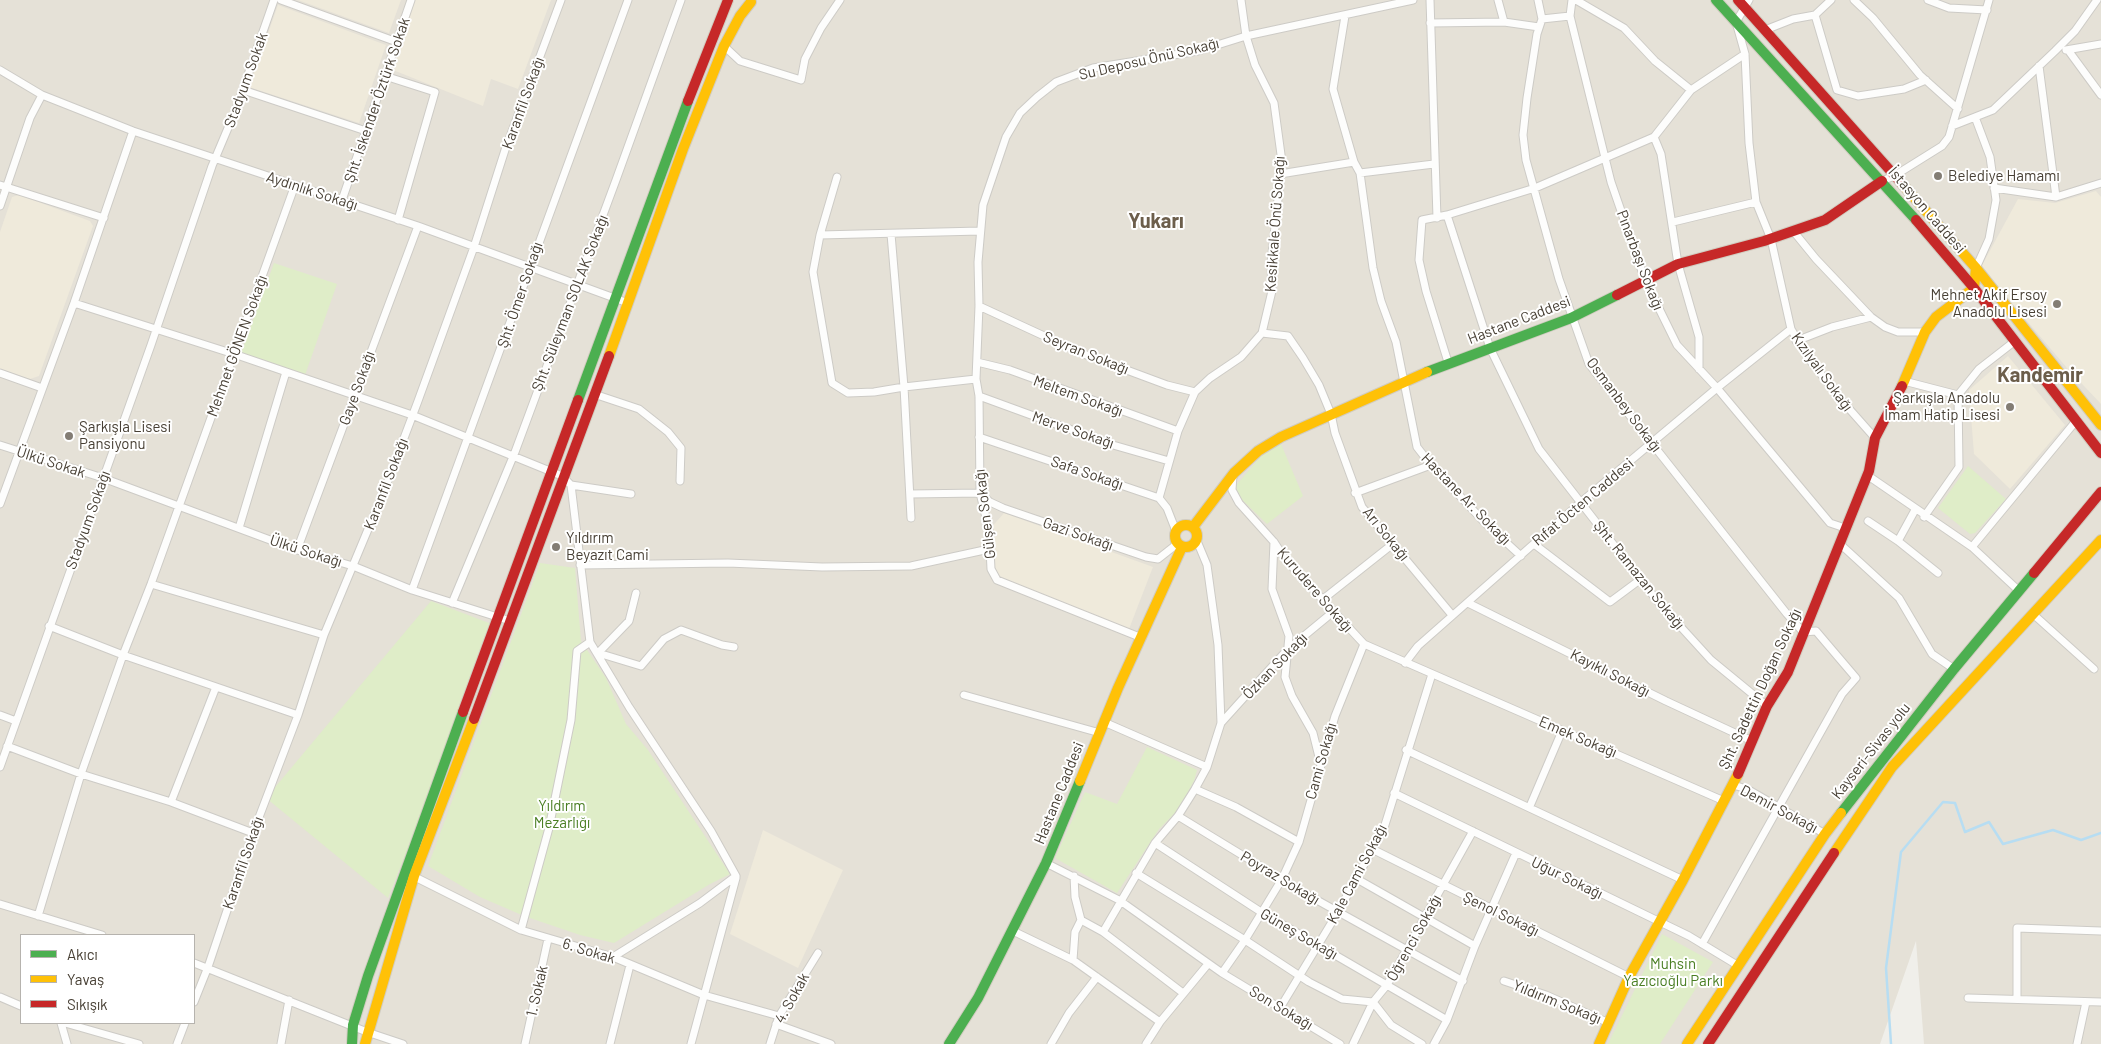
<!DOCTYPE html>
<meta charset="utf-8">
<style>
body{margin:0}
#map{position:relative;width:2101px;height:1044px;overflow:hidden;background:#f0efea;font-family:Barlow,sans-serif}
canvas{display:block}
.legend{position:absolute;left:20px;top:934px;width:175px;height:90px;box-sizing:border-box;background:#fff;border:1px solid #b6b3ae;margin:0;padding:6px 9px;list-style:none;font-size:15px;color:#484035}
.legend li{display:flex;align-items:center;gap:10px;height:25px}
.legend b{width:25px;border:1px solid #b6b3ae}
</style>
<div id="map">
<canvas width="2101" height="1044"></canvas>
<ul class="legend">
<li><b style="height:6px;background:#4caf50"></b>Akıcı</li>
<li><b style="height:6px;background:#ffc107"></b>Yavaş</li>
<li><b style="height:6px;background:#c62828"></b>Sıkışık</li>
</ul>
</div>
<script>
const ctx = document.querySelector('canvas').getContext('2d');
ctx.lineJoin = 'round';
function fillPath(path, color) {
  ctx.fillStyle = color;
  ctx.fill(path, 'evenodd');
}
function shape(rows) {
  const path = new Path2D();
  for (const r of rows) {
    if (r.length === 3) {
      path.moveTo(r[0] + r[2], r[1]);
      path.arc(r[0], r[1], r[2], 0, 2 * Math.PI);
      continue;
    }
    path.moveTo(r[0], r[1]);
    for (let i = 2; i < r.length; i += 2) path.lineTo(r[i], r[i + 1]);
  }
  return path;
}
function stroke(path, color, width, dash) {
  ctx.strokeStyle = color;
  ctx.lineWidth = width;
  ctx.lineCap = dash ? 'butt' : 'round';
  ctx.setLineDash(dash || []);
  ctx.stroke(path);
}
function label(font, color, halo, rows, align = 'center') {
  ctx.font = font + ' Barlow,sans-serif';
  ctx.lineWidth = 4;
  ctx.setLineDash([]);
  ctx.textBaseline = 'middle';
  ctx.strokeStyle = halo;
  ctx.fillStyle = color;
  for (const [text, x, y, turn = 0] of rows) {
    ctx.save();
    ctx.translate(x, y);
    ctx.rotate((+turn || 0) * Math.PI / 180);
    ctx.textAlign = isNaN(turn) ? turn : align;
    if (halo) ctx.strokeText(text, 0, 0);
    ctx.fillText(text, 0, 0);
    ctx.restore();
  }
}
fillPath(shape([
 [0,0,2101,0,2101,1044,1924,1044,1916,941,1880,1044,0,1044],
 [21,935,194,935,194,1023,21,1023]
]), '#e5e1d7');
fillPath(shape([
 [298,0,401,0,389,33],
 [414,0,551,0,518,89,491,79,483,106,388,68],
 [278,5,386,45,359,123,249,87],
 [2096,191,2101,197,2101,404,2067,368,1981,267,2018,199,2055,203],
 [19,195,90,221,93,226,39,376,30,379,0,369,0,232,12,197],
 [2008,356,2065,425,2010,489,1974,454,1969,390],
 [1004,513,1153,567,1129,629,994,575,989,530],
 [763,830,843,870,798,968,730,934]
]), '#efeadb');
fillPath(shape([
 [274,263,337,284,304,378,240,356],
 [1281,444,1303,496,1267,524,1232,490,1262,455],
 [1968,466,2006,499,1975,533,1970,534,1938,508],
 [540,563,575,568,581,641,606,678,626,724,648,750,730,874,710,884,614,943,580,935,524,916,480,897,428,866],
 [431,601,497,626,388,898,266,798],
 [1147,747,1197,770,1194,781,1178,810,1159,829,1117,893,1055,858,1085,792,1117,804],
 [1662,934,1713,962,1660,1044,1608,1044]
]), '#dfedc8');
stroke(shape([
 [1891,1044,1886,968,1901,852,1943,802,1955,803,1965,832,1989,822,2003,844,2053,830,2081,840,2101,833]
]), '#b7ddf2', 2.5);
const street = shape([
 [281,0,397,42],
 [1430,0,1437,218],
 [1498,0,1504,22,1539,27],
 [1538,0,1542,19,1570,16,1572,0],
 [1576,0,1624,28,1655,61,1691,90],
 [1749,0,1736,22,1745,54,1749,143,1756,202,1771,239,1791,329,1809,359,1844,403,1875,438],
 [1831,0,1815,15,1837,90,1858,96,1904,89,1926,80],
 [1854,0,1873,18,1920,75,1958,109],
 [1928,0,1949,8,1987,10],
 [1345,16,1333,89,1354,162,1360,173,1434,164],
 [1570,16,1611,182,1645,280,1677,345,1717,388,1830,523,1845,528],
 [1542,19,1537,34,1527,98,1523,135,1526,160,1559,279,1589,364,1787,614,1803,632,1816,631,1856,678,1842,694,1702,944],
 [1430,23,1504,22],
 [1765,30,1793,19,1815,15],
 [724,46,740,61,801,80,805,59,821,28,840,0],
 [2066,50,2101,44],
 [2068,50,2101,95],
 [0,70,42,95,133,131,418,226,628,303],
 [385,76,435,92,398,220],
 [243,90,366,131],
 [1975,117,1990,157,1996,200,1989,239,1976,268],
 [1952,126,1993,110,2055,51,2075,31,2097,0],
 [1654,137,1661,154,1678,264,1699,337,1699,369],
 [1360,173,1373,268,1381,301,1396,342,1417,447,1431,465,1485,523,1521,556],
 [1280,174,1354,162],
 [837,177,820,235,980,231],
 [1882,181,1894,176,1942,146,1949,137,1989,0],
 [0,185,104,218],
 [1994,188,2056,197,2039,66],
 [2056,197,2101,183],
 [342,200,411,0],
 [0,206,30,118,42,95],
 [1447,215,1490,348,1539,449,1659,603,1711,660,1767,706],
 [1673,222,1756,202],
 [1794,232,1816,259,1871,317,1885,327,1898,332,1925,332],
 [891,234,904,387,911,518],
 [820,235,813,272,832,383,848,393,874,392,904,387,976,379],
 [74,303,234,354,412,415,562,476,571,485,590,642,629,707,711,831,736,876,700,903,613,957],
 [979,306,1081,353,1167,385,1195,392],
 [1262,333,1288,336,1303,358,1319,385,1331,414,1335,433,1362,507,1452,615],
 [1796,341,1832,327,1871,317],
 [977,362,1010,370,1178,431],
 [1448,362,1426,291,1419,260,1422,220,1447,215,1535,188,1654,137,1691,90,1745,54],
 [0,373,42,388],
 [1904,381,1958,395],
 [594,394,639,409,668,432,681,448,680,481],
 [979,396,1113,445,1169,461],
 [979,437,1159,498,1167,508,1176,531],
 [0,445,103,478,297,550,353,566,412,590,510,621],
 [1233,475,1232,490,1239,503,1274,542,1285,559,1364,644,1724,801],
 [1867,475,1972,547,2018,590],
 [571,485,631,494],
 [1355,493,1431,465],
 [910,494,980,493,990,502,1003,508,1146,557,1158,559,1177,544],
 [1159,498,1178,431,1195,392,1210,378,1241,357,1262,333,1272,291,1271,263,1282,162,1274,103,1255,65,1246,36,1241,0],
 [0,504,74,303,133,131],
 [1915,510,1898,541,1938,573],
 [1924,517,1959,467,1958,395,1979,369,2015,341],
 [1868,521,1898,541],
 [239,528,286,372],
 [1274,542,1272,589,1289,636,1285,677,1292,696,1313,733,1320,761],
 [1839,543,1899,598,1932,654,1954,669],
 [1534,544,1610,602,1641,579],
 [1972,547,2076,421],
 [297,550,418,226],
 [580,565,728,563,822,567,911,566,989,549],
 [151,584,324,635],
 [412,590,628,0],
 [636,593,629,621,598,653,641,666,664,639,681,630,722,645,734,647],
 [1322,600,1394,543],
 [452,603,515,452,616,180,681,0],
 [1468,603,1666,701,1752,741],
 [2033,614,2094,669],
 [49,626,123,655,298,715],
 [1142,638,997,580,991,569,989,530,980,493,979,396,976,379,979,306,978,262,983,205,1006,137,1020,113,1037,97,1056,82,1093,68,1198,51,1246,36,1413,0],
 [1405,663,1418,646,1580,503,1717,388,1791,329],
 [964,695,1100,733],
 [0,715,16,721],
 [1104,722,1207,767],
 [1221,723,1287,650,1333,612],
 [7,746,81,774,171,802,253,833],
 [1406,750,1683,880],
 [0,767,151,345,212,166,236,109,274,0],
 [1733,785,1747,789,1825,834],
 [1195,789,1236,807,1299,842],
 [1394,793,1689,936,1737,965],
 [171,802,216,687],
 [1530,806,1562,731],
 [1178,816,1306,894,1463,981],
 [1155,843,1261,912,1447,1020],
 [1374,850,1629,977],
 [1046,863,1119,900,1222,973,1340,1044],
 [405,872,521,930,613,957,704,995,779,1016],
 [1136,873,1245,940,1309,982,1342,999,1373,1002,1391,1025,1422,1044],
 [1074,876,1075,897,1081,920,1103,932,1183,993],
 [1357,879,1475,946],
 [0,904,102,935],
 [38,916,81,774,123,655,151,584,295,185],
 [521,930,549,828,571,720,577,651,590,642],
 [1013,931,1073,960,1160,1022],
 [1103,932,1155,843,1178,816,1195,789,1207,767,1221,723,1218,645,1207,565,1197,541],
 [1073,960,1075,932,1081,920],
 [194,963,367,1032,403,1044],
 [1222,973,1245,940,1282,879,1299,842,1335,716,1364,644],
 [1504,981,1546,995,1609,1023],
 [0,997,21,1006],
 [1968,998,2101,1002],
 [2017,999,2017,928,2101,931],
 [194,1002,208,967,253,833,298,715,324,635,384,491,418,401,474,247,505,150,561,0],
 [1280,1008,1338,912,1384,828,1432,674],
 [61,1023,67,1044],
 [65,1023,139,1044],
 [776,1024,831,1044],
 [177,1044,185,1023],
 [281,1044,289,1000],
 [525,1044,548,939],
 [610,1044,630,965],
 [691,1044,736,878],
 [770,1044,779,1016,818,953],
 [1051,1044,1069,1013,1097,977],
 [1146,1044,1160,1022,1208,964],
 [1353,1044,1373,1002,1387,985,1473,831],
 [1434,1044,1447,1020,1475,946,1516,853],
 [2077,1044,2086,1002]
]);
const fast = shape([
 [1716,0,1916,220],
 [1427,372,1571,318,1617,295],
 [578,400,688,101],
 [1841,813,1954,669,2034,573],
 [352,1044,353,1025,368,976,463,712],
 [949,1044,978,998,1046,863,1080,781]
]);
const slow = shape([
 [1904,186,1976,268,2101,425],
 [609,356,683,149,724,46,740,16,751,2],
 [1902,386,1925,332,1936,317,1974,288,1976,268],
 [1186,536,11],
 [1193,527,1234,473,1258,451,1281,437,1427,372],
 [1080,781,1118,688,1182,547],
 [1834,853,1892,767,2101,540],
 [365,1044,414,876,474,719],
 [1599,1044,1629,977,1683,880,1738,774],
 [1687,1044,1825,834,1841,813]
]);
const jam = shape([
 [1738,0,1904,186],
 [688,101,728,0],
 [1916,220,1974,288,2101,453],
 [1617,295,1678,264,1764,241,1825,220,1882,181],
 [2034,573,2101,492],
 [463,712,578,400],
 [474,719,609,356],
 [1738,774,1767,706,1788,672,1869,471,1875,438,1902,386],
 [1708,1044,1834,853]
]);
stroke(street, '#cdcbc6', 9);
stroke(fast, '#d1ccc0', 12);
stroke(slow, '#d1ccc0', 12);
stroke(jam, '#d1ccc0', 12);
stroke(street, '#fdfdfc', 7);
stroke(fast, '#4caf50', 10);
stroke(slow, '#ffc107', 10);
stroke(jam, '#c62828', 10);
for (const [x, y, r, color] of [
 [1938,176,5,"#837d74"],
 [2057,304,5,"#837d74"],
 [2010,407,5,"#837d74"],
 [69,436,5,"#837d74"],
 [556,547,5,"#837d74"]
]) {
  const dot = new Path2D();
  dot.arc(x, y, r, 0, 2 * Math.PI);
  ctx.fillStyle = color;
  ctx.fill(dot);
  stroke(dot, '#fff', 2);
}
label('15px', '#484035', '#fff', [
 ["Su Deposu Önü Sokağı",1149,59,-13],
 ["Stadyum Sokak",246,80,-70],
 ["Şht. İskender Öztürk Sokak",377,100,-71],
 ["Karanfil Sokağı",523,103,-70],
 ["Aydınlık Sokağı",312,191,18],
 ["İstasyon Caddesi",1927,210,49],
 ["Kesikkale Önü Sokağı",1275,224,-86],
 ["Pınarbaşı Sokağı",1640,260,69],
 ["Şht. Ömer Sokağı",520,295,-71],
 ["Şht. Süleyman SOLAK Sokağı",570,303,-69],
 ["Hastane Caddesi",1519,320,-21],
 ["Mehmet GÖNEN Sokağı",237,346,-70],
 ["Seyran Sokağı",1086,353,22],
 ["Kızılyalı Sokağı",1822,372,54],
 ["Gaye Sokağı",357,388,-70],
 ["Meltem Sokağı",1078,396,20],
 ["Osmanbey Sokağı",1624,405,53],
 ["Merve Sokağı",1073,430,19],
 ["Ülkü Sokak",51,462,18],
 ["Safa Sokağı",1087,473,19],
 ["Karanfil Sokağı",386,484,-69],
 ["Hastane Ar. Sokağı",1466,499,46],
 ["Rıfat Öcten Caddesi",1583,502,-40],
 ["Gülşen Sokağı",985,514,-97],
 ["Stadyum Sokağı",88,520,-70],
 ["Gazi Sokağı",1078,534,19],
 ["Arı Sokağı",1386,534,51],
 ["Ülkü Sokağı",306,551,18],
 ["Şht. Ramazan Sokağı",1639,575,51],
 ["Kurudere Sokağı",1315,590,49],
 ["Özkan Sokağı",1275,666,-46],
 ["Kayıklı Sokağı",1610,673,27],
 ["Şht. Sadettin Doğan Sokağı",1760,689,-65],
 ["Emek Sokağı",1578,737,23],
 ["Kayseri-Sivas yolu",1871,751,-52],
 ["Cami Sokağı",1321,761,-74],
 ["Hastane Caddesi",1059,793,-68],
 ["Demir Sokağı",1779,809,28],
 ["Karanfil Sokağı",243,863,-71],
 ["Kale Cami Sokağı",1357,874,-62],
 ["Poyraz Sokağı",1280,878,31],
 ["Uğur Sokağı",1567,878,26],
 ["Şenol Sokağı",1501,914,26],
 ["Güneş Sokağı",1299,934,30],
 ["Öğrenci Sokağı",1414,938,-61],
 ["6. Sokak",589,951,17],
 ["1. Sokak",537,991,-77],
 ["4. Sokak",792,998,-61],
 ["Yıldırım Sokağı",1557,1002,22],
 ["Son Sokağı",1281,1008,31]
]);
label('15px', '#484035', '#fff', [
 ["Belediye Hamamı",1948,176],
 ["Mehnet Akif Ersoy",2047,295,"right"],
 ["Anadolu Lisesi",2047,312,"right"],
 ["Şarkışla Anadolu",2000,398,"right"],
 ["İmam Hatip Lisesi",2000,415,"right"],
 ["Şarkışla Lisesi",79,427],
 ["Pansiyonu",79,444],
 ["Yıldırım",566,538],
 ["Beyazıt Cami",566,555]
], 'left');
label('15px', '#497e23', '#fff', [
 ["Yıldırım",562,806],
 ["Mezarlığı",562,823],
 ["Muhsin",1673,964],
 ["Yazıcıoğlu Parkı",1673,981]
]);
label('bold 20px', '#6c5e4b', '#fff', [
 ["Yukarı",1156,221],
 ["Kandemir",2040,375]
]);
</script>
